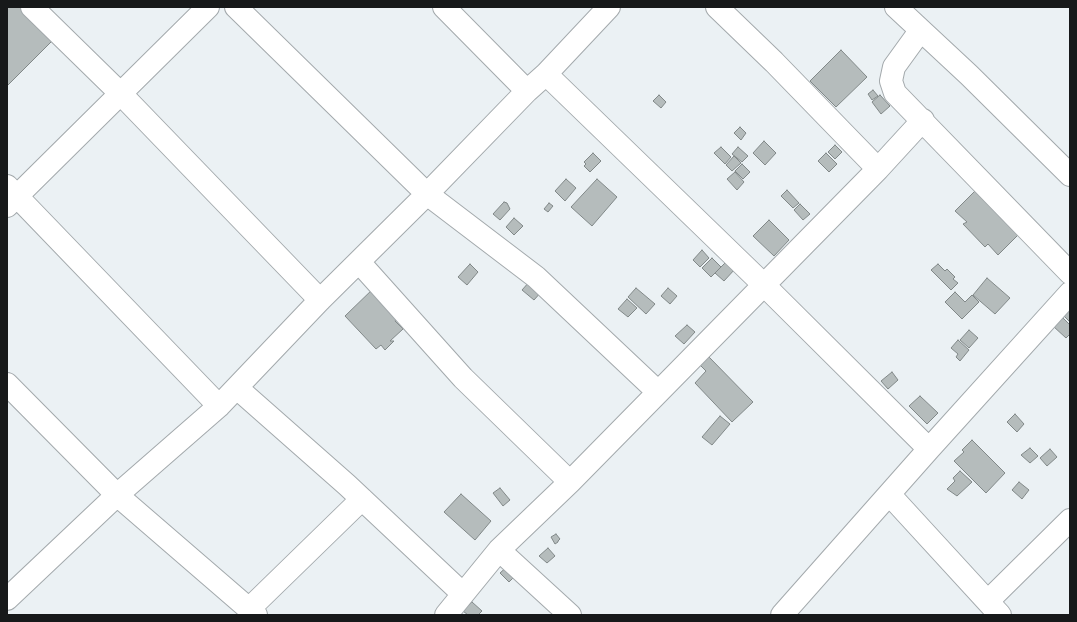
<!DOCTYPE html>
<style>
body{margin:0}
#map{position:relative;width:1077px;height:622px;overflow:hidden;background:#ebf1f4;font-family:Helvetica,sans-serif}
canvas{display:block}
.frame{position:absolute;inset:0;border:8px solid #17191a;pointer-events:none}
</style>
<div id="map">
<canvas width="1077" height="622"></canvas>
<div class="frame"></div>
</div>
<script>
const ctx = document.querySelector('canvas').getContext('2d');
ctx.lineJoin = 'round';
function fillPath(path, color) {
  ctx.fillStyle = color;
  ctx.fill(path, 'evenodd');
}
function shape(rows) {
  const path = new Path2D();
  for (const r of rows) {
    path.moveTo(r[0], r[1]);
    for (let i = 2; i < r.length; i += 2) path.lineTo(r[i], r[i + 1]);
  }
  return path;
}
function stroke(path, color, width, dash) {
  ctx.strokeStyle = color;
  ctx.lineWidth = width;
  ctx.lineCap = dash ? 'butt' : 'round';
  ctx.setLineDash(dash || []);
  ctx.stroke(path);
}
const building = shape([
 [7,7,22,7,54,39,7,86,7,7],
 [841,50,867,77,836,107,810,81,841,50],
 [873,90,878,96,872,100,868,94,873,90],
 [659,95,666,102,661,108,653,101,659,95],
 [880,95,890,106,881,114,872,102,880,95],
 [740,127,746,133,741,140,734,133,740,127],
 [764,141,776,153,765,165,753,153,764,141],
 [835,145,842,152,835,159,828,152,835,145],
 [721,147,731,157,725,164,714,153,721,147],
 [738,147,748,156,742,162,732,154,738,147],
 [593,153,601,161,590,172,584,166,586,164,584,162,593,153],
 [826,153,837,164,829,172,818,161,826,153],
 [734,156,741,163,732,171,726,165,734,156],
 [742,164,750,172,743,179,735,171,742,164],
 [735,172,744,182,737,190,727,179,735,172],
 [566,179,576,188,565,201,555,191,566,179],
 [597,179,617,197,592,226,571,207,597,179],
 [787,190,799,203,793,208,781,196,787,190],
 [975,191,1018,235,998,255,988,244,985,247,963,224,967,222,955,211,975,191],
 [504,202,507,203,510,209,500,220,493,214,504,202],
 [549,203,553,206,548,212,544,209,549,203],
 [800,204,810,214,803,220,794,210,800,204],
 [514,218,523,226,514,235,506,227,514,218],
 [769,220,789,240,774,256,753,236,769,220],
 [702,250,709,258,700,267,693,260,702,250],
 [712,258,721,267,711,277,702,268,712,258],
 [727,261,735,269,724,281,715,273,727,261],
 [470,264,478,272,467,285,458,277,470,264],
 [938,264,945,271,947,269,955,277,953,279,958,283,951,290,931,270,938,264],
 [987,278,1010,298,995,314,973,295,987,278],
 [530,281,542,291,534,300,522,290,530,281],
 [376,286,397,318,395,321,403,329,390,341,394,341,385,350,381,345,376,349,345,316,376,286],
 [636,288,655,304,646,314,628,297,636,288],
 [668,288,677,296,670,304,661,296,668,288],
 [955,292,965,302,972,295,979,302,962,319,945,302,955,292],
 [627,299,637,308,628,317,618,309,627,299],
 [1070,308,1070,322,1063,315,1070,308],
 [1062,317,1070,325,1070,334,1066,338,1053,326,1062,317],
 [687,325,695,332,684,344,675,336,687,325],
 [969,330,978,338,969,348,960,340,969,330],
 [958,340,969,350,960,361,956,357,958,354,951,348,958,340],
 [709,357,753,402,732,422,695,383,706,371,700,365,709,357],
 [892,372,898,380,888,389,881,381,892,372],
 [920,396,938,413,927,424,909,406,920,396],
 [1015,414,1024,424,1017,432,1007,422,1015,414],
 [720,416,730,424,712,445,702,437,720,416],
 [972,440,1005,473,986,493,954,461,964,452,962,450,972,440],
 [1030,448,1038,456,1030,463,1021,455,1030,448],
 [1050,449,1057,457,1047,466,1040,458,1050,449],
 [960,471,972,482,957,496,947,489,955,481,953,478,960,471],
 [1019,482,1029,490,1022,499,1012,490,1019,482],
 [500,488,510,500,503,506,493,493,500,488],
 [461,494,491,521,475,540,444,512,461,494],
 [556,534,560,539,558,541,558,542,555,544,551,537,556,534],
 [548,548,555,556,547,563,539,556,548,548],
 [509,565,517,574,509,582,500,573,509,565],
 [472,602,482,611,478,615,468,615,463,611,472,602]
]);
fillPath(building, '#b5bcbc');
stroke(building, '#818888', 1);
const minor = shape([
 [32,7,120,93,320,300],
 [236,7,427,194,536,277,658,392],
 [444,7,527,91],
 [717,7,774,62,878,169],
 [896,7,969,75,1070,175],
 [920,31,894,67,891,81,895,93,1070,273],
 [546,74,763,284,929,449],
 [7,186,219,406],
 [7,206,208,7],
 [359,262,463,378,570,482],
 [7,384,117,495,256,615],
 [237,388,347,485,463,594],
 [889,494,1000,615],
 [499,550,570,615],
 [7,599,117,495,219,406,320,300,427,194,527,91,546,74,609,7],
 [988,601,1070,520],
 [248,610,362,499],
 [446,615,499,550,570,482,878,169,923,120],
 [782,615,929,449,1070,293]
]);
stroke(minor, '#a3a9ac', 24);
stroke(minor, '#fff', 22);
</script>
